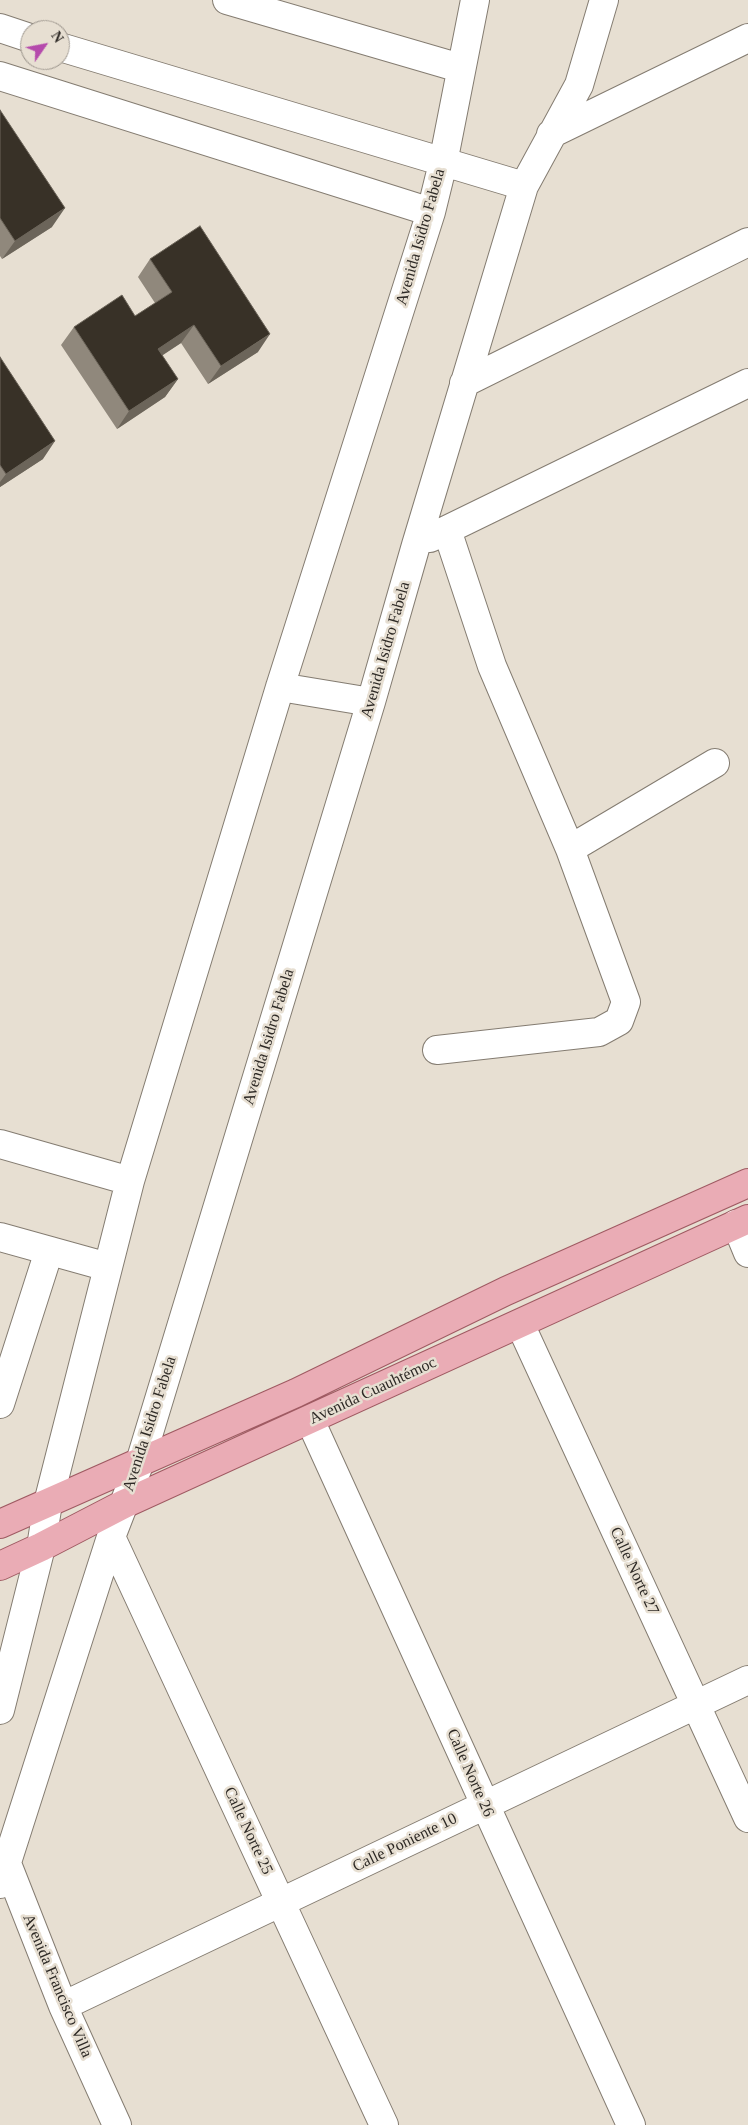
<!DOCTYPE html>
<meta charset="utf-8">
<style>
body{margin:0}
#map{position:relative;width:748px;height:2125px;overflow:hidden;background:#e7dfd2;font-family:"Times New Roman",serif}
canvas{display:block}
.north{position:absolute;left:20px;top:20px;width:50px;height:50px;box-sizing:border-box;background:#e7dfd2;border:1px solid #9d968d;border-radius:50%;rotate:57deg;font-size:14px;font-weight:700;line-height:20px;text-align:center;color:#2d2925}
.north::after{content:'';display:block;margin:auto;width:18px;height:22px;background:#b54aac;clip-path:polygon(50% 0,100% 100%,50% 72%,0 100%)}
</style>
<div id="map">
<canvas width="748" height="2125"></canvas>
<div class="north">N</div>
</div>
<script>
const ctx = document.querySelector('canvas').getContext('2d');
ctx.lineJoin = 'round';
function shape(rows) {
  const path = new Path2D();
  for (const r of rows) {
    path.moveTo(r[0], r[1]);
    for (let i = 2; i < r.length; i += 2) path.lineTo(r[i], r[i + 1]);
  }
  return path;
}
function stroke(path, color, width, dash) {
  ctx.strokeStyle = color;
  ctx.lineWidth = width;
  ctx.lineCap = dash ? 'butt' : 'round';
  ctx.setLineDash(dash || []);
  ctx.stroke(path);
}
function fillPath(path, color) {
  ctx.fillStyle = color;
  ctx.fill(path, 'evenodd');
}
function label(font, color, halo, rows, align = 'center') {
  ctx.font = font + ' "Times New Roman",serif';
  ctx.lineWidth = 5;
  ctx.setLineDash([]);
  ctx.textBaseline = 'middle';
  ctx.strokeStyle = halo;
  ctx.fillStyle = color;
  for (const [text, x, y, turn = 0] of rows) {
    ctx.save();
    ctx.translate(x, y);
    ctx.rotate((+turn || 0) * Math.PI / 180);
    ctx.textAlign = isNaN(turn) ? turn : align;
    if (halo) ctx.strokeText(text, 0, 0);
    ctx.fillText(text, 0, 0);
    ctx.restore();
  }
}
const minor = shape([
 [227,0,460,68],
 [0,28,30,38],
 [60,47,524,186],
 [0,76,431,212],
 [551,134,748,38],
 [464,383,748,242],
 [430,538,748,383],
 [280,687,371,702],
 [570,849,715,763],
 [437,1050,599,1032,619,1021,626,1002,570,849,492,666,447,530],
 [0,1144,130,1181],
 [736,1224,748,1253],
 [0,1237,108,1267],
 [520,1324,748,1818],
 [0,1404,49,1251],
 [310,1420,631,2125],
 [111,1537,384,2125],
 [0,1710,41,1547,48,1503,130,1181,280,687,431,212,443,163,475,0],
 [4,1856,63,2006,117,2125],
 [0,1884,111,1537,140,1462,371,702,416,545,524,186,579,85,604,0],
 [63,2006,748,1680]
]);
const major = shape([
 [0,1524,296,1393,506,1291,748,1183],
 [0,1566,41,1547,124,1504,748,1219]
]);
stroke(minor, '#847c71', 30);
stroke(major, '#9f5a62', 30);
stroke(minor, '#fff', 28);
stroke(major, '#eaacb5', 28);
fillPath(shape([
 [0,110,52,227,2,259,0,256],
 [150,259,258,352,208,384,181,343,162,355,178,379,165,397,117,429,61,345,74,327,135,316,155,303,138,277],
 [0,357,43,459,0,487]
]), '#90887c');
fillPath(shape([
 [65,208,52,227,2,259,15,241],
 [194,325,181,343,145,367,158,349],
 [270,334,258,352,208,384,221,366],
 [178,379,165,397,117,429,129,411],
 [55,441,43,459,0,487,0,482,6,474]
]), '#6c655a');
const building = shape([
 [0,110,65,208,15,241,0,218,0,110],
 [200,226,270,334,221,366,194,325,158,349,178,379,129,411,74,327,122,295,135,316,172,292,150,259,200,226],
 [0,357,55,441,6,474,0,465,0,357]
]);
fillPath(building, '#383127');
stroke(building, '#6c655a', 1);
label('16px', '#2d2925', '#e7dfd2', [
 ["Avenida Isidro Fabela",421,237,-74],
 ["Avenida Isidro Fabela",386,650,-74],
 ["Avenida Isidro Fabela",269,1037,-73],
 ["Avenida Cuauhtémoc",373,1391,-25],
 ["Avenida Isidro Fabela",150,1424,-72],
 ["Calle Norte 27",634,1571,65],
 ["Calle Norte 26",470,1773,66],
 ["Calle Norte 25",248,1831,65],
 ["Calle Poniente 10",405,1843,-26],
 ["Avenida Francisco Villa",57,1986,67]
]);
</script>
